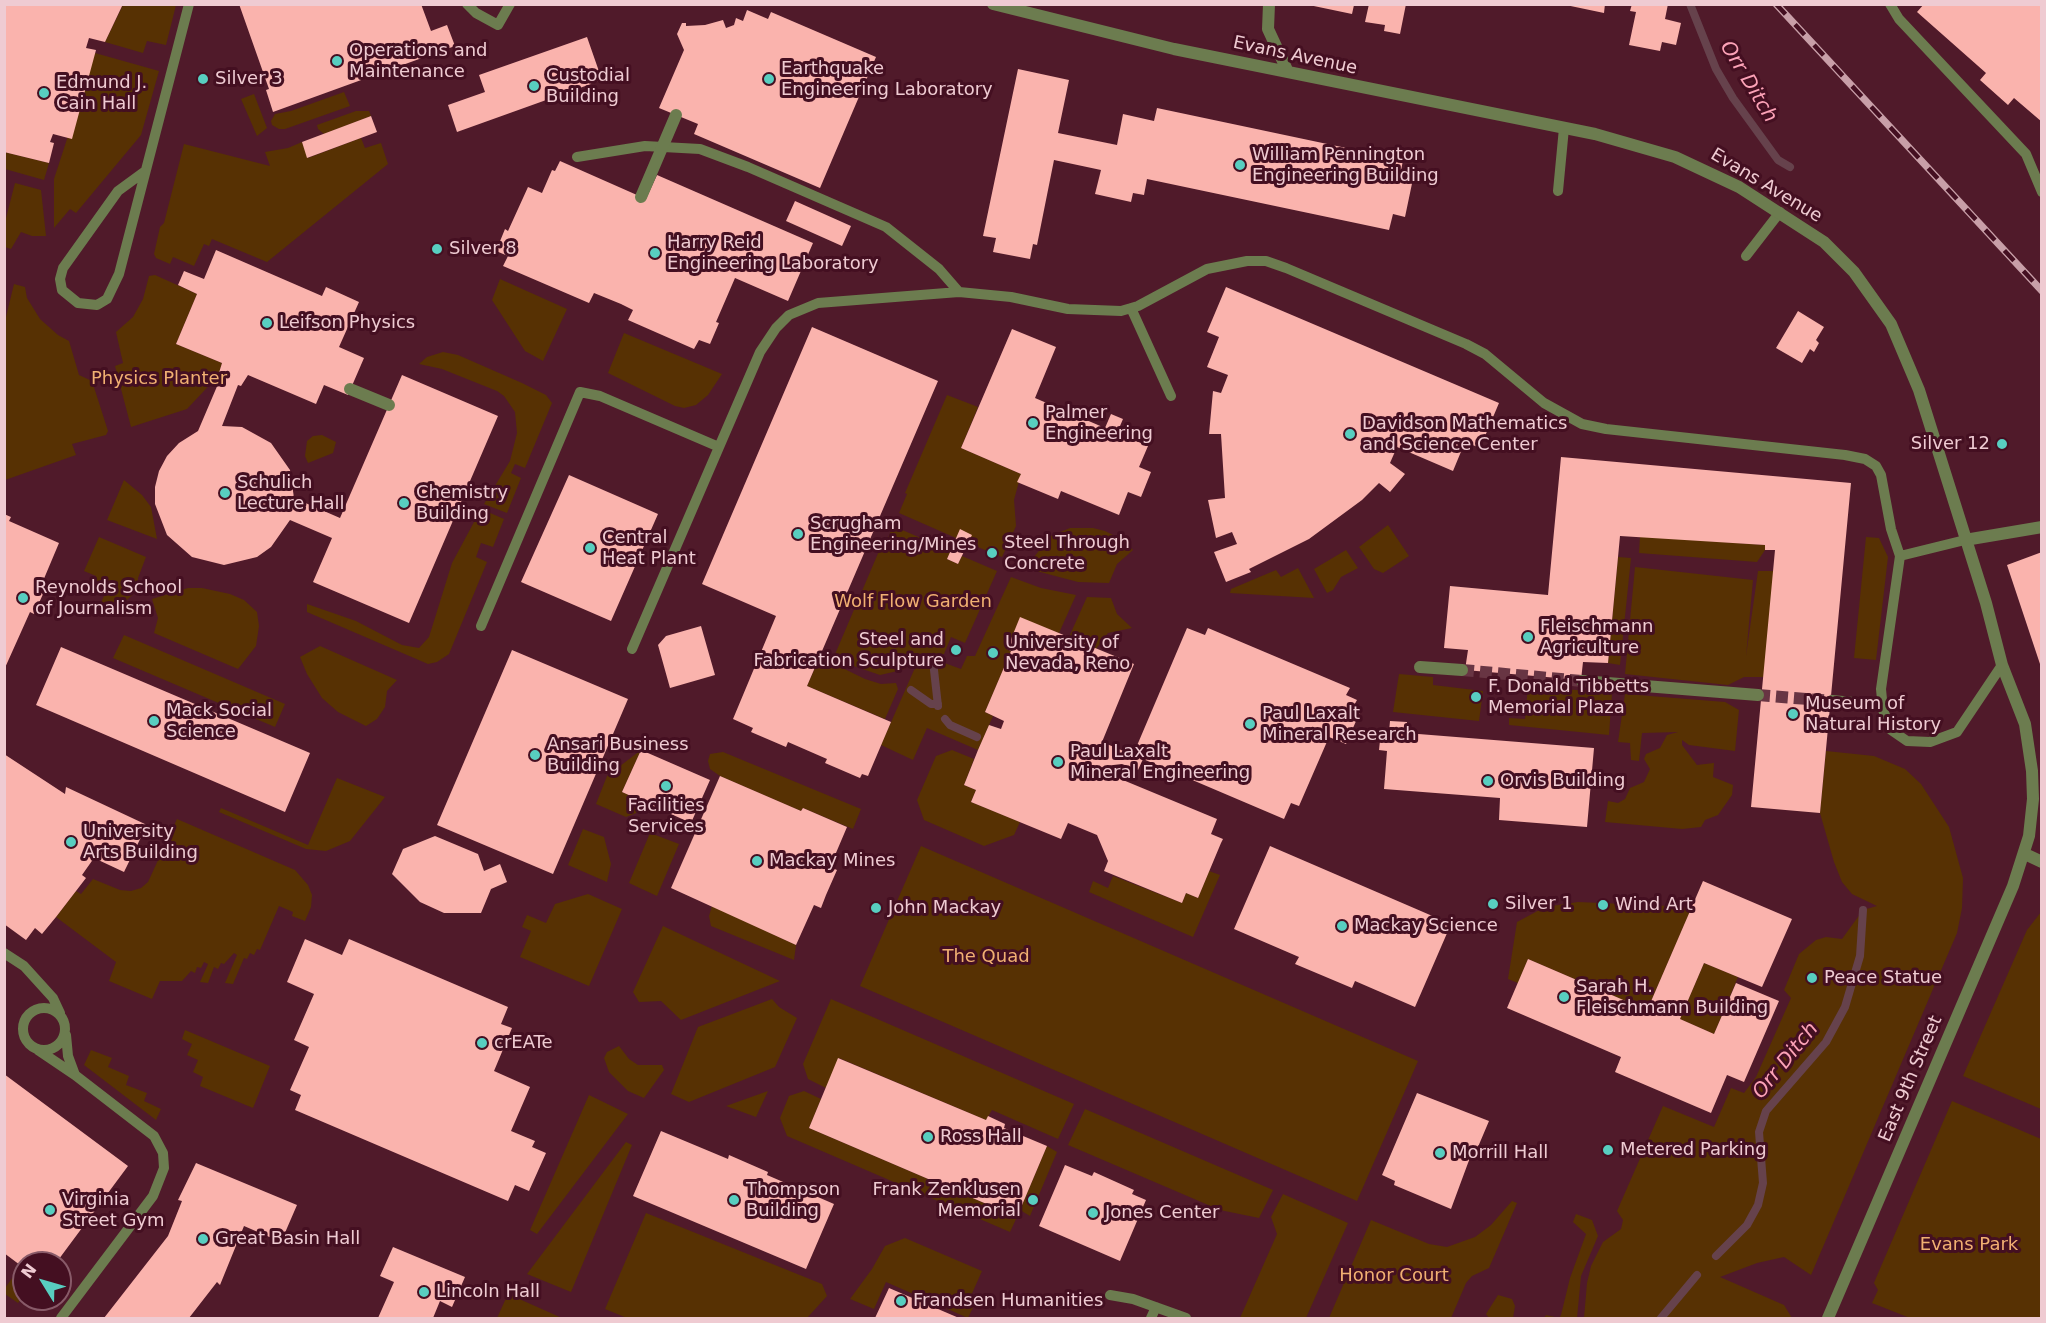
<!DOCTYPE html>
<style>
body{margin:0}
#map{position:relative;width:2046px;height:1323px;overflow:hidden;background:#501a2a;font-family:"DejaVu Sans",sans-serif}
canvas{display:block}
.frame{position:absolute;inset:0;border:6px solid #efcbd2;pointer-events:none}
.north{position:absolute;left:12px;top:1251px;width:60px;height:60px;box-sizing:border-box;background:#440f21;border:2px solid #885a68;border-radius:50%;rotate:307deg;font-size:16px;font-weight:700;line-height:24px;text-align:center;color:#efcbd2}
.north::after{content:'';display:block;margin:auto;width:21px;height:27px;background:#58cec0;clip-path:polygon(50% 0,100% 100%,50% 72%,0 100%)}
</style>
<div id="map">
<canvas width="2046" height="1323"></canvas>
<div class="frame"></div>
<div class="north">N</div>
</div>
<script>
const ctx = document.querySelector('canvas').getContext('2d');
ctx.lineJoin = 'round';
function fillPath(path, color) {
  ctx.fillStyle = color;
  ctx.fill(path, 'evenodd');
}
function shape(rows) {
  const path = new Path2D();
  for (const r of rows) {
    if (r.length === 3) {
      path.moveTo(r[0] + r[2], r[1]);
      path.arc(r[0], r[1], r[2], 0, 2 * Math.PI);
      continue;
    }
    path.moveTo(r[0], r[1]);
    for (let i = 2; i < r.length; i += 2) path.lineTo(r[i], r[i + 1]);
  }
  return path;
}
function stroke(path, color, width, dash) {
  ctx.strokeStyle = color;
  ctx.lineWidth = width;
  ctx.lineCap = dash ? 'butt' : 'round';
  ctx.setLineDash(dash || []);
  ctx.stroke(path);
}
function label(font, color, halo, rows, align = 'center') {
  ctx.font = font + ' "DejaVu Sans",sans-serif';
  ctx.lineWidth = 6;
  ctx.setLineDash([]);
  ctx.textBaseline = 'middle';
  ctx.strokeStyle = halo;
  ctx.fillStyle = color;
  for (const [text, x, y, turn = 0] of rows) {
    ctx.save();
    ctx.translate(x, y);
    ctx.rotate((+turn || 0) * Math.PI / 180);
    ctx.textAlign = isNaN(turn) ? turn : align;
    if (halo) ctx.strokeText(text, 0, 0);
    ctx.fillText(text, 0, 0);
    ctx.restore();
  }
}
fillPath(shape([
 [123,5,176,5,166,45,147,41,143,53,105,42],
 [95,53,159,71,141,135,76,213,70,209,54,228,54,179],
 [344,92,350,106,285,129,279,129,272,125,271,121,275,114,291,111],
 [254,94,267,128,257,136,241,99],
 [356,111,369,111,371,116,324,134,318,129,317,125],
 [361,138,365,148,381,143,388,164,267,262,212,239,209,246,204,244,194,266,173,257,170,264,156,258,154,254,160,227,164,223,184,144,270,166,265,152,288,148,302,142,308,158],
 [4,152,49,163,44,180,5,169],
 [15,183,41,190,46,236,32,236,21,232,11,249,5,247,5,222],
 [155,275,197,294,176,344,222,363,218,376,187,409,131,427,115,366,123,363,116,332,133,317,143,299,149,276],
 [500,279,567,309,543,361,525,351,492,300],
 [14,284,25,287,27,298,40,319,58,335,69,341,79,375,92,381,108,431,106,435,72,444,76,455,5,480,5,321],
 [624,333,722,374,708,395,696,405,684,408,675,406,608,373],
 [443,352,458,355,522,383,546,395,552,403,525,468,515,464,511,473,521,478,507,513,484,504,510,461,517,433,515,412,504,396,497,391,442,369,419,364,427,357],
 [947,395,978,407,961,448,1021,474,1014,500,1016,526,1002,557,968,543,971,535,961,530,956,538,899,513,907,494,905,493],
 [322,435,336,442,333,453,308,463,305,456,307,441,313,436],
 [124,480,142,495,151,507,157,539,107,520],
 [481,509,504,519,493,547,481,543,476,557,487,562,449,654,437,662,428,664,307,612,307,604,356,621,402,645,419,648,429,637,452,563],
 [1388,525,1409,556,1383,573,1374,569,1359,547],
 [893,526,951,551,947,559,958,564,962,556,997,571,965,643,951,637,944,654,926,655,902,670,880,675,833,659,882,544,885,545],
 [1070,528,1093,528,1105,531,1123,540,1133,550,1117,564,1109,583,1078,582,1025,568,1051,536],
 [1640,536,1765,545,1765,550,1757,562,1639,553],
 [99,537,146,557,138,578,138,590,111,614,98,609,104,596,90,589,96,576,84,571],
 [1866,537,1879,538,1888,557,1876,660,1854,658],
 [1346,550,1358,568,1341,577,1333,590,1327,593,1314,569],
 [1618,557,1631,558,1620,665,1608,663],
 [1635,567,1753,580,1746,656,1758,571,1774,571,1764,677,1744,677,1728,685,1625,674],
 [1298,568,1314,598,1230,593,1231,589,1276,570,1281,577],
 [1011,577,1041,588,1076,595,1059,633,1020,618,1007,649,1011,651,985,712,993,716,978,750,927,728,913,760,881,745,914,670,926,662,939,661,961,669,967,656,975,656],
 [188,588,202,588,230,594,244,600,257,612,259,626,256,646,238,669,154,633,158,618,152,599],
 [1087,597,1111,598,1117,614,1132,628,1108,633,1096,649,1069,637],
 [124,635,285,704,275,727,113,658],
 [320,646,397,680,387,691,385,707,377,719,366,726,338,712,322,698,307,674,300,657],
 [820,657,865,679,881,684,896,683,898,689,885,719,807,686],
 [1399,674,1433,677,1433,685,1483,691,1479,721,1393,712],
 [1528,686,1612,693,1609,735,1509,725,1509,718,1525,719],
 [1625,694,1725,702,1739,710,1735,751,1689,745,1682,740,1682,745,1697,765,1714,763,1713,777,1733,785,1732,795,1718,815,1705,820,1701,827,1682,829,1605,822,1608,801,1618,803,1625,799,1630,788,1644,782,1650,769,1644,759,1646,754,1660,748,1667,735,1678,732,1642,733,1639,761,1631,760,1630,743,1618,742],
 [641,750,622,792,654,806,626,817,596,804,607,776],
 [952,750,974,759,964,785,976,790,971,802,1020,822,1014,835,984,846,924,820,917,800,936,756],
 [1826,751,1874,756,1905,769,1921,784,1949,827,1963,878,1962,908,1957,933,1933,989,1811,1275,1784,1257,1757,1263,1720,1277,1784,1305,1792,1318,1584,1318,1587,1283,1591,1266,1603,1242,1621,1229,1623,1220,1617,1211,1663,1106,1714,1127,1731,1088,1744,1093,1756,1077,1791,998,1784,990,1799,954,1816,940,1826,937,1842,939,1863,910,1877,906,1852,894,1842,882,1834,862,1820,813],
 [723,752,861,809,853,829,803,808,801,811,720,776,710,769,708,761,710,754],
 [337,778,385,797,350,841,326,851,306,849,219,812,221,808,308,845],
 [177,819,295,870,308,885,312,895,311,907,305,921,292,916,293,912,279,906,260,950,257,949,254,955,250,953,247,959,244,958,233,984,225,983,237,955,234,953,224,964,221,963,218,969,214,967,208,983,200,982,208,964,204,962,201,968,197,967,195,973,191,971,182,981,160,981,152,999,109,981,116,962,56,917,76,891,81,894,93,879,120,890,131,891,141,888,148,882],
 [583,829,604,837,611,864,607,882,568,865],
 [650,833,679,844,657,896,629,883],
 [921,846,1418,1061,1357,1201,860,986],
 [1209,871,1220,875,1193,937,1089,892,1093,881,1108,888,1113,876,1182,903,1186,893,1198,898],
 [588,894,622,909,589,986,520,957,531,931,522,927,527,915,546,923,555,904],
 [1578,902,1692,907,1649,1006,1644,1004,1642,1008,1528,959,1518,983,1508,979,1517,922,1545,907],
 [712,906,796,945,794,960,711,926,709,916],
 [2041,912,2042,912,2041,1109,1963,1076,2027,930],
 [663,926,780,981,681,1020,661,1001,639,1002,633,992],
 [1704,963,1738,977,1714,1034,1680,1019],
 [772,999,779,1007,797,1018,775,1067,689,1102,671,1094,698,1027],
 [831,999,1074,1104,1058,1139,992,1110,986,1120,839,1058,826,1088,808,1079,803,1064],
 [185,1030,270,1066,253,1108,200,1086,203,1077,193,1072,198,1060,187,1055,192,1044,182,1039],
 [619,1046,629,1059,638,1065,662,1065,664,1070,644,1098,628,1091,609,1072,604,1058,607,1052],
 [91,1050,112,1058,108,1067,129,1076,126,1085,147,1093,144,1101,161,1109,156,1120,84,1065],
 [768,1091,756,1117,726,1106],
 [804,1091,821,1099,809,1128,1017,1217,1010,1232,787,1136,780,1118,789,1096],
 [589,1095,628,1114,537,1234,530,1230],
 [1952,1101,2041,1139,2041,1318,1910,1318,1872,1303,1878,1290,1874,1283,1876,1278],
 [1085,1109,1273,1190,1259,1218,1220,1210,1068,1145],
 [626,1142,632,1145,571,1292,527,1274],
 [1047,1146,1057,1152,1030,1216,1020,1210],
 [1283,1194,1348,1223,1306,1318,1240,1318,1277,1234,1271,1217],
 [1512,1201,1517,1203,1489,1268,1472,1276,1466,1283,1451,1318,1329,1318,1371,1220,1429,1244,1447,1247,1475,1237,1491,1225],
 [646,1213,822,1284,827,1296,807,1318,627,1318,605,1309],
 [1576,1214,1592,1220,1598,1236,1581,1276,1577,1318,1544,1318,1546,1315,1559,1318,1561,1315,1570,1278,1586,1234,1573,1222],
 [905,1238,982,1271,970,1298,976,1301,968,1318,886,1282,874,1309,850,1299,872,1269,885,1246],
 [21,1266,24,1268,24,1295,18,1303,5,1294,5,1288],
 [508,1294,562,1318,497,1318],
 [1498,1295,1512,1299,1515,1306,1513,1318,1489,1318,1486,1314]
]), '#573103');
stroke(shape([
 [1690,4,1716,69,1733,98,1778,160,1790,167],
 [933,661,938,706],
 [911,690,931,704,938,704],
 [945,719,950,725,977,737],
 [1716,1256,1747,1225,1758,1205,1763,1183,1759,1132,1766,1111,1826,1042,1845,1007,1860,956,1863,910],
 [1661,1318,1697,1275]
]), '#66424c', 8);
fillPath(shape([
 [4,4,123,4,105,42,89,38,86,48,96,50,72,139,53,134,50,142,54,143,49,163,4,152],
 [239,4,421,4,431,31,447,25,455,46,273,112,266,90,269,89],
 [1369,4,1406,4,1400,34,1384,31,1385,25,1365,22],
 [1561,4,1605,4,1604,13],
 [1632,4,1668,4,1665,19,1681,23,1676,45,1662,42,1660,51,1629,45,1636,12,1630,11],
 [1924,4,2042,4,2042,122,2014,98,2008,105,1980,80,1986,73,1917,12],
 [1309,5,1354,5,1352,14],
 [747,10,768,19,771,12,876,57,820,188,694,134,698,124,659,108,684,50,677,34,682,23,686,23,686,26,705,25,723,20,726,28,734,25,736,18,743,21],
 [587,37,602,80,457,132,448,105,485,92,479,75],
 [1018,69,1069,80,1058,133,1117,145,1123,114,1154,121,1157,108,1403,160,1401,171,1414,174,1405,217,1393,214,1389,230,1147,179,1144,195,1133,193,1131,202,1095,194,1101,170,1054,160,1037,245,1033,244,1030,259,993,252,996,238,983,236],
 [371,116,377,132,307,158,302,142],
 [560,161,646,199,657,175,813,243,788,301,735,278,716,322,719,323,710,344,699,340,694,349,628,320,633,310,621,304,594,293,589,303,503,266,508,256,496,251,505,229,508,231,528,187,542,193,552,170,555,171],
 [795,201,851,226,842,246,786,221],
 [216,250,322,296,326,287,359,302,339,347,364,358,348,395,324,385,316,404,248,375,241,386,238,385,222,426,242,427,271,443,290,470,294,498,340,518,402,375,498,416,409,623,313,582,332,538,290,520,271,547,257,557,224,565,192,557,167,535,155,504,155,487,159,471,167,456,179,443,198,431,221,377,218,376,222,363,176,344,197,294,178,285,184,271,204,279],
 [1226,287,1499,403,1480,448,1465,442,1453,471,1397,447,1390,463,1405,474,1390,492,1379,483,1362,500,1309,539,1249,569,1251,572,1226,582,1214,552,1237,544,1232,532,1216,538,1208,500,1225,498,1221,434,1209,434,1213,391,1221,393,1228,375,1207,367,1219,337,1207,332],
 [1798,311,1824,327,1816,340,1819,343,1814,352,1810,349,1802,363,1776,348],
 [812,327,938,381,807,686,891,722,868,776,862,774,860,778,825,763,827,759,788,742,786,747,751,732,753,728,733,719,776,616,702,584],
 [1012,329,1056,347,1035,398,1105,428,1111,414,1123,419,1117,433,1148,446,1139,467,1151,472,1141,497,1128,492,1119,515,1061,491,1058,499,1017,482,1021,474,961,448],
 [1561,457,1851,483,1820,813,1751,807,1775,550,1765,550,1765,545,1620,536,1608,663,1583,662,1581,680,1465,670,1468,650,1444,648,1450,586,1548,595],
 [569,475,658,514,611,621,521,582],
 [4,514,11,517,9,521,59,543,43,581,48,583,34,614,30,612,4,670],
 [960,529,972,535,958,564,947,559],
 [2042,552,2042,667,2041,667,2007,565],
 [1020,617,1134,664,1102,742,1133,755,1187,628,1205,635,1208,628,1350,688,1346,695,1357,700,1352,709,1360,712,1346,744,1329,737,1299,806,1291,803,1284,819,1143,759,1138,770,1122,764,1105,766,1106,773,1217,819,1211,834,1223,839,1221,843,1198,898,1186,893,1182,903,1104,871,1108,861,1097,835,1068,823,1061,839,971,802,976,790,964,785,978,750,989,725,1001,729,1004,721,985,712,1011,651,1007,649],
 [701,626,715,675,670,688,658,645,666,636],
 [61,647,310,753,285,812,36,705],
 [512,650,628,699,553,874,437,825],
 [1390,721,1407,722,1406,733,1594,748,1587,827,1499,820,1500,798,1384,789,1387,751,1379,750,1381,731,1389,732],
 [641,750,710,780,691,823,622,792],
 [4,754,65,794,66,787,147,825,124,872,94,858,82,875,86,878,56,917,42,934,35,928,26,940,4,924],
 [720,776,801,811,803,808,847,827,830,867,837,870,826,895,821,908,814,905,796,945,671,888],
 [435,836,478,854,484,871,500,864,507,882,491,889,481,913,444,913,420,902,392,874,403,849],
 [1270,846,1451,924,1415,1007,1355,981,1352,988,1295,964,1299,957,1234,929],
 [1703,881,1792,919,1762,987,1704,963,1680,1019,1714,1034,1736,983,1779,1001,1744,1082,1727,1075,1711,1113,1615,1072,1621,1057,1507,1008,1528,959,1642,1008,1644,1004,1649,1006],
 [305,939,342,955,349,939,508,1007,501,1024,512,1028,494,1071,530,1087,511,1131,535,1141,532,1147,546,1153,529,1191,515,1185,508,1201,295,1110,301,1095,290,1090,309,1047,294,1040,314,994,287,982],
 [838,1058,986,1120,988,1116,1005,1124,1004,1128,1047,1146,1017,1217,809,1128],
 [4,1074,128,1166,56,1263,24,1263,24,1268,4,1253],
 [1417,1093,1489,1121,1475,1154,1472,1153,1468,1163,1451,1209,1394,1185,1395,1181,1382,1175],
 [661,1131,728,1159,729,1155,768,1172,767,1175,834,1204,806,1269,633,1196],
 [196,1163,297,1205,281,1242,244,1226,220,1285,217,1282,189,1318,104,1318,168,1236,182,1201,178,1200],
 [1065,1165,1092,1176,1094,1172,1134,1190,1132,1194,1146,1200,1120,1261,1039,1226],
 [393,1247,465,1277,452,1307,440,1301,433,1318,378,1318,394,1282,380,1276],
 [889,1288,959,1318,875,1318]
]), '#fab3ad');
stroke(shape([
 [1462,670,1582,681],
 [1758,695,1832,701]
]), '#683543', 12, [12, 6]);
stroke(shape([
 [467,4,476,13,498,25,510,4],
 [1890,4,1899,19,2026,154,2042,192],
 [577,157,645,146,700,149,748,167,886,227,939,269,959,292],
 [144,172,118,191,63,268,60,279,62,290,78,303,97,305,107,299,119,274,189,4],
 [1558,191,1564,128],
 [1746,256,1780,212],
 [1131,308,1171,396],
 [1900,556,1881,689,1883,710,1891,730,1907,741,1930,742,1957,732,2002,665],
 [481,626,580,392,600,396,719,447],
 [632,649,760,352,776,328,789,315,818,303,959,292,1011,297,1068,309,1121,311,1138,306,1207,269,1247,261,1266,261,1286,268,1466,344,1485,354,1544,403,1582,424,1606,429,1845,455,1865,459,1876,466,1881,475,1891,529,1900,556,1965,540],
 [4,953,24,966,53,998,60,1013],
 [44,1029,21],
 [66,1035,68,1056,75,1075],
 [38,1050,75,1075,154,1136,163,1153,164,1168,153,1196,61,1318],
 [1110,1295,1133,1299,1186,1318],
 [1151,1318,1156,1307]
]), '#6c7c4f', 10);
stroke(shape([
 [641,197,676,115],
 [350,389,389,405],
 [1420,667,1462,670],
 [1582,681,1758,695],
 [1832,701,1853,703]
]), '#6c7c4f', 12);
stroke(shape([
 [1965,540,2042,527]
]), '#6c7c4f', 12);
stroke(shape([
 [993,4,1174,49,1595,134,1675,157,1739,187,1824,242,1854,272,1891,324,1919,390,1986,603,2002,665,2025,724,2032,771,2033,799,2029,836,2013,886,1828,1318],
 [1269,4,1268,29,1288,72],
 [2025,854,2042,862]
]), '#6c7c4f', 12);
const rail = shape([
 [1776,4,2042,291]
]);
stroke(rail, '#c89fa8', 7);
stroke(rail, '#440f21', 4.5, [14]);
for (const [x, y, r, color] of [
 [337,61,6,"#58cec0"],
 [203,79,6,"#58cec0"],
 [769,79,6,"#58cec0"],
 [534,86,6,"#58cec0"],
 [44,93,6,"#58cec0"],
 [1240,165,6,"#58cec0"],
 [437,249,6,"#58cec0"],
 [655,253,6,"#58cec0"],
 [267,323,6,"#58cec0"],
 [1033,423,6,"#58cec0"],
 [1350,434,6,"#58cec0"],
 [2002,444,6,"#58cec0"],
 [225,493,6,"#58cec0"],
 [404,503,6,"#58cec0"],
 [798,534,6,"#58cec0"],
 [590,548,6,"#58cec0"],
 [992,553,6,"#58cec0"],
 [23,598,6,"#58cec0"],
 [1528,637,6,"#58cec0"],
 [956,650,6,"#58cec0"],
 [993,653,6,"#58cec0"],
 [1476,697,6,"#58cec0"],
 [1793,714,6,"#58cec0"],
 [154,721,6,"#58cec0"],
 [1250,724,6,"#58cec0"],
 [535,755,6,"#58cec0"],
 [1058,762,6,"#58cec0"],
 [1488,781,6,"#58cec0"],
 [666,786,6,"#58cec0"],
 [71,842,6,"#58cec0"],
 [757,861,6,"#58cec0"],
 [1493,904,6,"#58cec0"],
 [1603,905,6,"#58cec0"],
 [876,908,6,"#58cec0"],
 [1342,926,6,"#58cec0"],
 [1812,978,6,"#58cec0"],
 [1564,997,6,"#58cec0"],
 [482,1043,6,"#58cec0"],
 [928,1137,6,"#58cec0"],
 [1608,1150,6,"#58cec0"],
 [1440,1153,6,"#58cec0"],
 [734,1200,6,"#58cec0"],
 [1033,1200,6,"#58cec0"],
 [50,1210,6,"#58cec0"],
 [1093,1213,6,"#58cec0"],
 [203,1239,6,"#58cec0"],
 [424,1292,6,"#58cec0"],
 [901,1301,6,"#58cec0"]
]) {
  const dot = new Path2D();
  dot.arc(x, y, r, 0, 2 * Math.PI);
  ctx.fillStyle = color;
  ctx.fill(dot);
  stroke(dot, '#440f21', 2);
}
label('18px', '#efcbd2', '#440f21', [
 ["Operations and",349,51],
 ["Maintenance",349,72],
 ["Earthquake",781,69],
 ["Engineering Laboratory",781,90],
 ["Custodial",546,76],
 ["Building",546,97],
 ["Silver 3",215,79],
 ["Edmund J.",56,83],
 ["Cain Hall",56,104],
 ["William Pennington",1252,155],
 ["Engineering Building",1252,176],
 ["Harry Reid",667,243],
 ["Engineering Laboratory",667,264],
 ["Silver 8",449,249],
 ["Leifson Physics",279,323],
 ["Palmer",1045,413],
 ["Engineering",1045,434],
 ["Davidson Mathematics",1362,424],
 ["and Science Center",1362,445],
 ["Silver 12",1990,444,"right"],
 ["Schulich",237,483],
 ["Lecture Hall",237,504],
 ["Chemistry",416,493],
 ["Building",416,514],
 ["Scrugham",810,524],
 ["Engineering/Mines",810,545],
 ["Central",602,538],
 ["Heat Plant",602,559],
 ["Steel Through",1004,543],
 ["Concrete",1004,564],
 ["Reynolds School",35,588],
 ["of Journalism",35,609],
 ["Fleischmann",1540,627],
 ["Agriculture",1540,648],
 ["Steel and",944,640,"right"],
 ["Fabrication Sculpture",944,661,"right"],
 ["University of",1005,643],
 ["Nevada, Reno",1005,664],
 ["F. Donald Tibbetts",1488,687],
 ["Memorial Plaza",1488,708],
 ["Museum of",1805,704],
 ["Natural History",1805,725],
 ["Mack Social",166,711],
 ["Science",166,732],
 ["Paul Laxalt",1262,714],
 ["Mineral Research",1262,735],
 ["Ansari Business",547,745],
 ["Building",547,766],
 ["Paul Laxalt",1070,752],
 ["Mineral Engineering",1070,773],
 ["Orvis Building",1500,781],
 ["Facilities",666,806,"center"],
 ["Services",666,827,"center"],
 ["University",83,832],
 ["Arts Building",83,853],
 ["Mackay Mines",769,861],
 ["Silver 1",1505,904],
 ["Wind Art",1615,905],
 ["John Mackay",888,908],
 ["Mackay Science",1354,926],
 ["Peace Statue",1824,978],
 ["Sarah H.",1576,987],
 ["Fleischmann Building",1576,1008],
 ["crEATe",494,1043],
 ["Ross Hall",940,1137],
 ["Metered Parking",1620,1150],
 ["Morrill Hall",1452,1153],
 ["Thompson",746,1190],
 ["Building",746,1211],
 ["Frank Zenklusen",1021,1190,"right"],
 ["Memorial",1021,1211,"right"],
 ["Virginia",62,1200],
 ["Street Gym",62,1221],
 ["Jones Center",1105,1213],
 ["Great Basin Hall",215,1239],
 ["Lincoln Hall",436,1292],
 ["Frandsen Humanities",913,1301]
], 'left');
label('18px', '#efcbd2', '#440f21', [
 ["Evans Avenue",1295,56,12],
 ["Evans Avenue",1766,186,31],
 ["East 9th Street",1911,1079,-67]
]);
label('18px', '#f1b072', '#440f21', [
 ["Physics Planter",159,379],
 ["Wolf Flow Garden",913,602],
 ["The Quad",986,957],
 ["Evans Park",1969,1245],
 ["Honor Court",1394,1276]
]);
label('italic 20px', '#fca2b7', '#440f21', [
 ["Orr Ditch",1748,82,59],
 ["Orr Ditch",1786,1061,-51]
]);
</script>
